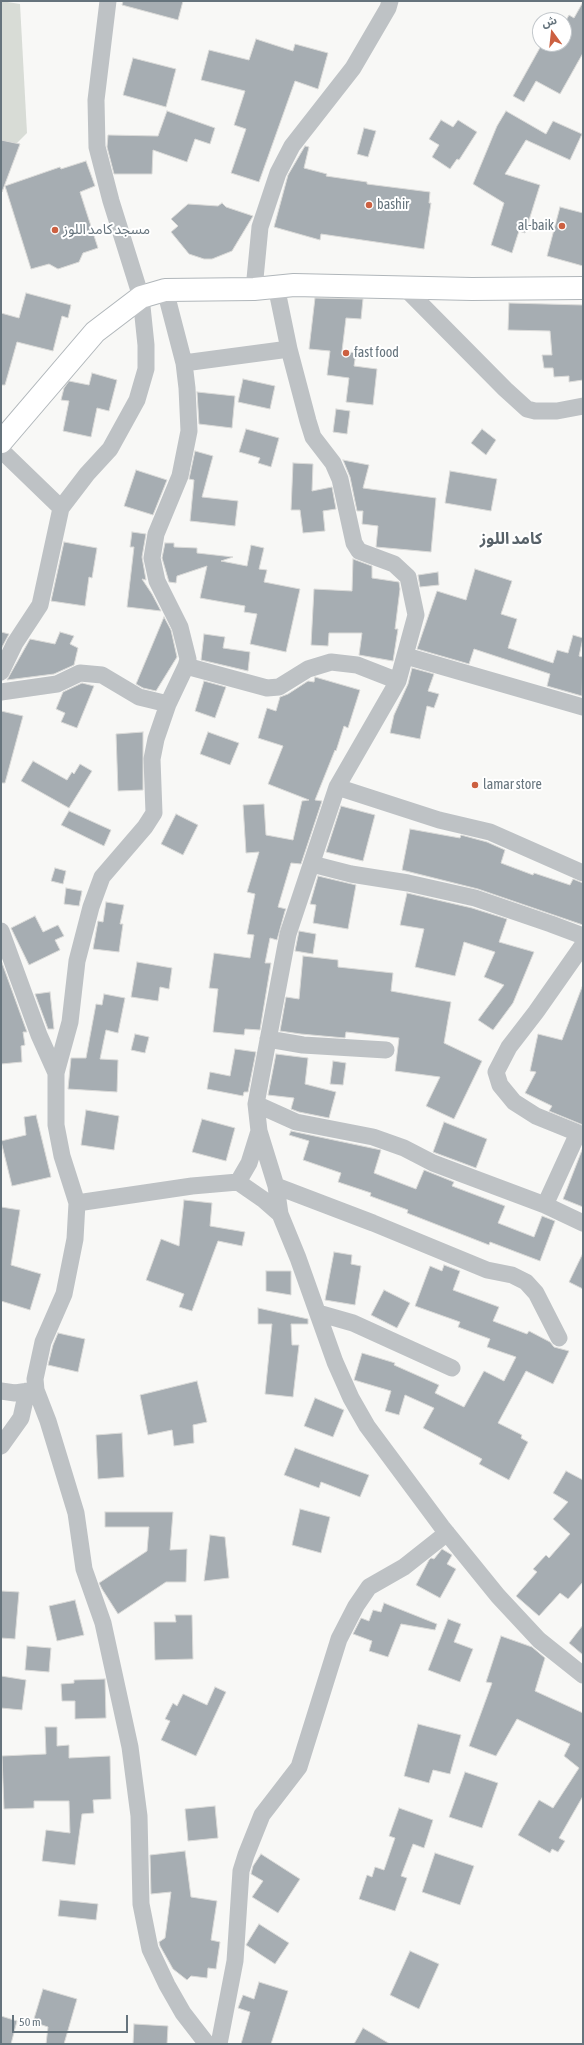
<!DOCTYPE html>
<meta charset="utf-8">
<style>
body{margin:0}
#map{position:relative;width:584px;height:2045px;overflow:hidden;background:#f8f8f6;font-family:"Asap Condensed","Noto Sans Arabic",sans-serif}
canvas{display:block}
.frame{position:absolute;inset:0;border:2px solid #66747d;pointer-events:none}
.north{position:absolute;left:532px;top:12px;width:40px;height:40px;box-sizing:border-box;background:#fff;border:1px solid #c2c7cb;border-radius:50%;rotate:345deg;font-size:11px;font-weight:700;line-height:16px;text-align:center;color:#66747d}
.north::after{content:'';display:block;margin:auto;width:14px;height:18px;background:#cc6041;clip-path:polygon(50% 0,100% 100%,50% 72%,0 100%)}
.scale{position:absolute;left:12px;top:2015px;width:116px;height:18px;box-sizing:border-box;border:2px solid #66747d;border-top:0;padding-left:5px;font-size:12px;line-height:14px;white-space:nowrap;color:#66747d;-webkit-text-stroke:3px #fff;paint-order:stroke}
</style>
<div id="map">
<canvas width="584" height="2045"></canvas>
<div class="frame"></div>
<div class="north">ش</div>
<div class="scale">50 m</div>
</div>
<script>
const ctx = document.querySelector('canvas').getContext('2d');
ctx.lineJoin = 'round';
function fillPath(path, color) {
  ctx.fillStyle = color;
  ctx.fill(path, 'evenodd');
}
function shape(rows) {
  const path = new Path2D();
  for (const r of rows) {
    path.moveTo(r[0], r[1]);
    for (let i = 2; i < r.length; i += 2) path.lineTo(r[i], r[i + 1]);
  }
  return path;
}
function stroke(path, color, width, dash) {
  ctx.strokeStyle = color;
  ctx.lineWidth = width;
  ctx.lineCap = dash ? 'butt' : 'round';
  ctx.setLineDash(dash || []);
  ctx.stroke(path);
}
function label(font, color, halo, rows, align = 'center') {
  ctx.font = font + ' "Asap Condensed","Noto Sans Arabic",sans-serif';
  ctx.lineWidth = 4;
  ctx.setLineDash([]);
  ctx.textBaseline = 'middle';
  ctx.strokeStyle = halo;
  ctx.fillStyle = color;
  for (const [text, x, y, turn = 0] of rows) {
    ctx.save();
    ctx.translate(x, y);
    ctx.rotate((+turn || 0) * Math.PI / 180);
    ctx.textAlign = isNaN(turn) ? turn : align;
    if (halo) ctx.strokeText(text, 0, 0);
    ctx.fillText(text, 0, 0);
    ctx.restore();
  }
}
fillPath(shape([
 [1,1,20,4,27,133,1,159]
]), '#d8dcd6');
const building = shape([
 [123,1,183,1,178,20,122,5,123,1],
 [583,2,583,53,560,94,536,81,524,102,513,96,542,44,564,44,564,24,569,15,574,18,583,2],
 [256,39,293,51,295,44,328,53,318,89,295,81,259,182,231,173,246,129,234,125,245,91,201,80,209,50,249,60,256,39],
 [133,58,176,69,166,107,123,95,133,58],
 [167,111,215,128,210,144,195,139,187,162,153,150,152,174,114,174,107,147,108,135,158,136,167,111],
 [506,111,546,134,553,121,582,134,570,160,526,140,505,174,540,185,525,233,519,231,512,253,491,245,504,203,473,184,497,126,506,111],
 [441,120,453,127,458,120,477,132,459,160,457,159,450,169,432,157,439,145,429,139,441,120],
 [364,128,376,131,368,157,357,154,364,128],
 [1,140,20,144,2,192,1,191,1,140],
 [305,146,309,147,304,168,327,174,326,176,367,182,367,184,430,192,429,203,431,203,424,249,321,234,320,240,274,227,288,175,305,146],
 [86,161,95,186,80,192,98,248,83,253,79,262,58,269,49,264,31,269,5,186,60,167,61,169,86,161],
 [222,203,226,207,253,216,232,251,212,259,204,259,189,254,171,232,178,226,171,219,188,204,218,206,222,203],
 [560,207,583,213,583,266,547,256,560,207],
 [26,293,71,305,68,318,62,316,53,351,17,342,5,385,1,385,1,313,19,318,26,293],
 [315,298,363,299,361,319,346,318,342,351,356,353,354,366,377,369,373,405,346,402,349,378,327,375,330,351,309,349,315,298],
 [509,303,583,305,583,380,569,382,569,376,554,377,553,368,544,368,542,355,552,355,550,331,508,330,509,303],
 [92,373,117,380,109,411,97,408,91,437,63,431,69,401,61,400,64,388,69,381,89,385,92,373],
 [243,379,275,386,270,409,238,402,243,379],
 [197,392,235,396,232,428,199,424,197,392],
 [336,409,350,411,347,434,333,432,336,409],
 [246,429,279,438,271,467,258,463,260,458,239,452,246,429],
 [482,429,496,440,486,455,471,443,482,429],
 [195,451,213,456,202,497,238,501,235,526,190,521,194,480,189,479,195,451],
 [343,460,369,465,363,488,436,498,431,552,376,547,378,526,362,524,363,511,357,511,350,477,343,460],
 [293,463,313,464,312,491,332,487,336,509,323,511,325,531,303,533,300,510,291,510,293,463],
 [136,470,167,480,153,515,124,506,136,470],
 [450,471,497,479,491,511,445,503,450,471],
 [132,532,146,534,142,557,146,580,142,579,152,594,161,611,127,607,134,547,130,547,132,532],
 [64,542,97,548,92,578,89,577,85,606,51,601,64,542],
 [165,543,174,543,174,547,197,548,197,553,233,557,221,561,247,566,251,545,264,548,259,569,267,570,264,582,300,589,286,652,250,644,257,614,244,612,245,606,200,598,207,566,177,576,176,583,169,582,162,558,165,543],
 [353,559,372,566,372,578,399,582,400,589,395,629,398,629,393,661,359,655,362,633,329,633,328,646,311,645,314,589,352,591,353,559],
 [475,569,512,581,501,614,517,619,508,648,553,663,557,650,568,653,573,635,583,638,579,656,583,657,582,696,547,686,550,674,474,649,469,664,417,649,437,591,466,600,475,569],
 [438,572,439,585,420,587,418,575,438,572],
 [164,617,171,630,177,657,156,691,143,688,136,684,164,617],
 [1,632,9,634,1,649,1,632],
 [60,632,74,636,70,644,78,648,74,665,54,674,7,680,30,639,55,644,60,632],
 [204,634,225,637,223,648,250,652,248,671,201,660,204,634],
 [412,668,434,674,428,691,439,694,434,708,427,706,420,739,390,733,394,715,408,684,412,668],
 [315,677,360,690,348,728,344,726,336,751,335,750,315,800,322,801,301,864,291,863,278,907,286,909,285,911,277,940,270,938,265,963,271,963,260,1030,245,1029,244,1035,213,1032,218,989,209,988,214,953,250,958,254,935,247,934,255,894,247,892,259,852,246,853,243,805,264,804,266,835,293,840,302,801,309,800,268,784,283,746,258,738,267,708,276,711,280,697,288,694,308,681,314,682,315,677],
 [204,681,226,687,215,718,195,711,204,681],
 [82,683,94,686,77,728,61,722,65,713,56,709,63,692,82,683],
 [1,711,23,716,5,783,1,783,1,711],
 [143,732,143,790,118,791,116,734,143,732],
 [208,732,239,743,230,765,200,754,208,732],
 [33,761,67,780,72,772,74,774,80,764,92,771,69,808,21,781,33,761],
 [341,806,375,815,363,861,326,852,341,806],
 [69,811,111,830,104,846,61,825,69,811],
 [176,814,198,825,183,855,161,844,176,814],
 [410,829,460,838,461,835,487,842,505,850,501,863,533,875,534,873,570,885,573,879,583,883,583,925,478,889,402,870,410,829],
 [55,868,66,871,63,884,51,881,55,868],
 [318,876,356,885,348,929,313,923,316,905,310,904,318,876],
 [66,888,82,891,79,906,64,904,66,888],
 [407,893,472,908,507,919,499,942,534,952,513,1003,493,1030,478,1020,504,985,484,977,495,952,464,942,455,976,415,967,424,929,400,925,407,893],
 [106,902,124,905,120,924,123,924,119,952,93,949,98,921,103,922,106,902],
 [35,916,43,932,58,925,64,936,55,940,60,950,29,965,11,928,35,916],
 [299,931,316,934,313,954,295,951,299,931],
 [303,956,338,960,338,967,393,973,391,991,451,1002,444,1043,482,1061,454,1119,426,1106,440,1077,395,1071,399,1038,346,1032,345,1038,301,1034,280,1031,286,997,299,999,303,956],
 [1,960,27,1032,23,1032,25,1045,21,1046,22,1062,1,1064,1,960],
 [137,962,172,968,169,989,160,987,158,1001,131,997,137,962],
 [582,987,583,987,583,1125,549,1111,552,1106,525,1093,536,1072,530,1071,538,1034,562,1040,582,987],
 [50,992,54,1029,48,1029,35,994,50,992],
 [104,994,125,998,118,1033,106,1030,100,1059,118,1060,117,1092,68,1089,71,1058,86,1058,96,1004,102,1005,104,994],
 [135,1034,149,1037,145,1053,131,1050,135,1034],
 [235,1049,256,1052,248,1092,244,1092,243,1096,207,1089,210,1072,230,1076,235,1049],
 [276,1054,308,1058,305,1084,336,1092,329,1118,299,1112,291,1109,294,1098,268,1095,276,1054],
 [333,1061,346,1063,343,1085,330,1084,333,1061],
 [86,1110,119,1116,114,1150,81,1145,86,1110],
 [36,1115,51,1177,12,1186,1,1141,26,1135,24,1117,36,1115],
 [202,1119,235,1128,226,1161,192,1152,202,1119],
 [444,1122,487,1139,476,1168,433,1152,444,1122],
 [291,1131,381,1150,374,1173,416,1189,424,1170,454,1182,452,1186,505,1206,498,1223,534,1237,542,1216,555,1221,540,1261,490,1242,489,1245,407,1213,408,1210,370,1196,371,1193,338,1182,341,1173,303,1160,309,1141,289,1135,291,1131],
 [582,1150,583,1151,583,1207,563,1199,582,1150],
 [184,1200,212,1203,210,1226,245,1232,242,1246,218,1241,192,1311,179,1307,184,1294,146,1280,161,1239,179,1246,184,1200],
 [1,1207,20,1210,11,1265,41,1274,30,1310,1,1301,1,1207],
 [334,1252,352,1255,351,1264,361,1266,355,1305,325,1300,334,1252],
 [583,1253,583,1289,569,1282,583,1253],
 [444,1265,460,1271,453,1290,499,1307,493,1321,527,1334,529,1331,550,1342,554,1347,569,1351,553,1384,526,1371,498,1423,522,1435,521,1438,528,1442,509,1480,479,1464,482,1459,423,1428,434,1408,405,1395,399,1415,385,1411,391,1391,354,1380,362,1353,395,1363,394,1365,439,1385,435,1393,464,1407,484,1371,504,1381,516,1357,487,1347,490,1339,458,1327,460,1322,415,1306,430,1266,442,1271,444,1265],
 [266,1271,291,1271,291,1295,266,1291,266,1271],
 [384,1290,410,1303,397,1328,371,1315,384,1290],
 [258,1308,308,1319,308,1324,291,1324,292,1345,299,1345,293,1397,265,1394,272,1324,258,1324,258,1308],
 [58,1333,85,1339,78,1372,48,1365,53,1345,58,1333],
 [197,1381,207,1422,193,1425,194,1443,174,1446,172,1430,148,1435,140,1395,197,1381],
 [315,1398,344,1410,333,1437,304,1426,315,1398],
 [122,1433,124,1477,98,1479,96,1435,122,1433],
 [295,1448,369,1475,360,1497,321,1482,319,1488,284,1475,295,1448],
 [566,1471,583,1480,583,1582,568,1599,560,1593,539,1616,516,1596,537,1572,533,1569,546,1555,549,1558,570,1534,553,1519,568,1502,553,1493,566,1471],
 [300,1509,330,1517,321,1553,292,1545,300,1509],
 [105,1512,173,1512,170,1550,187,1549,186,1582,166,1582,118,1614,102,1589,99,1583,147,1551,149,1527,105,1527,105,1512],
 [210,1535,225,1537,229,1578,204,1581,210,1535],
 [442,1549,452,1555,447,1564,456,1569,440,1598,416,1585,429,1560,431,1558,434,1559,442,1549],
 [1,1591,19,1592,15,1639,1,1638,1,1591],
 [75,1600,84,1635,57,1641,49,1606,75,1600],
 [384,1603,437,1624,435,1630,401,1624,388,1657,369,1651,372,1641,353,1634,361,1618,369,1621,373,1610,381,1612,384,1603],
 [175,1615,192,1615,193,1659,155,1660,154,1622,176,1622,175,1615],
 [448,1619,461,1624,454,1642,473,1649,460,1682,428,1670,448,1619],
 [583,1625,583,1655,569,1643,583,1625],
 [501,1636,532,1647,545,1658,535,1691,583,1713,583,1796,559,1838,565,1841,558,1852,552,1849,550,1853,518,1835,539,1800,553,1808,579,1768,564,1756,570,1744,517,1719,496,1756,469,1746,492,1683,486,1682,501,1636],
 [27,1646,51,1648,49,1672,25,1670,27,1646],
 [1,1676,26,1680,22,1710,1,1708,1,1676],
 [105,1679,106,1718,75,1719,75,1701,62,1701,61,1684,74,1683,74,1680,105,1679],
 [215,1687,226,1692,196,1756,161,1740,170,1721,165,1719,173,1703,177,1706,183,1694,207,1705,215,1687],
 [418,1724,461,1735,450,1774,433,1770,429,1783,404,1776,418,1724],
 [45,1727,57,1727,57,1746,69,1745,69,1758,110,1756,111,1799,93,1800,94,1813,82,1814,75,1865,42,1861,46,1830,70,1833,69,1801,34,1801,34,1808,4,1809,2,1756,46,1754,45,1727],
 [465,1772,498,1783,482,1828,449,1817,465,1772],
 [215,1806,218,1838,188,1841,185,1809,215,1806],
 [399,1808,433,1820,424,1848,413,1844,401,1876,407,1878,395,1911,359,1899,367,1875,372,1877,375,1867,384,1870,395,1838,389,1836,399,1808],
 [185,1851,191,1897,217,1901,211,1940,220,1942,216,1969,208,1968,207,1978,191,1976,187,1980,173,1969,160,1946,159,1942,165,1938,171,1892,151,1894,150,1855,185,1851],
 [435,1853,474,1866,460,1905,422,1892,435,1853],
 [261,1854,300,1879,278,1913,252,1897,263,1881,251,1874,253,1866,261,1854],
 [60,1900,98,1904,96,1920,58,1916,60,1900],
 [259,1924,289,1943,275,1964,246,1945,259,1924],
 [410,1951,439,1964,419,2009,390,1995,410,1951],
 [259,1982,288,1991,271,2044,241,2044,250,2012,238,2008,243,1995,254,1999,259,1982],
 [43,1989,77,1999,64,2044,46,2044,48,2027,33,2022,43,1989],
 [1,2016,17,2021,11,2044,1,2044,1,2016],
 [134,2024,168,2026,167,2044,133,2044,134,2024],
 [363,2028,390,2044,354,2044,363,2028]
]);
fillPath(building, '#a6adb2');
stroke(building, '#dadad8', 1);
const secondary = shape([
 [1,442,95,332,141,297,165,290,254,289,294,285,472,289,583,288]
]);
stroke(secondary, '#b0b6ba', 24);
stroke(shape([
 [276,286,289,349,308,421,313,437,333,463,340,479,354,543,359,551,394,564,408,577,416,615,398,681,337,787,288,934,256,1104,259,1131,276,1186,280,1214,298,1258,335,1362,351,1398,367,1426,442,1527,498,1596,539,1640,583,1675],
 [405,288,505,389,527,409,535,411,557,411,583,406],
 [254,289,260,227,278,173,292,146,353,68,388,8,390,1],
 [184,363,289,349],
 [1,450,61,508],
 [406,656,583,707],
 [186,666,267,688,279,687,308,669,331,662,357,665,398,681],
 [1,672,15,643,40,605,61,508,87,474,110,449,137,400,146,369,146,345,141,297,111,201,97,147,96,100,108,1],
 [1,692,57,684,80,673,102,675,139,697,168,704],
 [337,787,439,820,490,832,583,873],
 [312,864,351,874,408,883,475,898,551,924,583,936],
 [1,931,39,1035,56,1073,56,1125,62,1156,77,1203,75,1239,64,1294,43,1342,35,1379,36,1390,48,1421,76,1513,84,1569,103,1623,130,1747,139,1816,141,1904,150,1949,167,1985,183,2013,207,2044],
 [268,1039,303,1045,386,1050],
 [56,1073,70,1022,77,961,91,907,102,877,145,827,154,813,152,759,156,739,168,704,186,666,188,659,180,627,157,581,152,558,156,534,180,476,189,431,187,388,184,363,165,290],
 [256,1104,296,1122,373,1137,404,1148,433,1163,545,1205,583,1223],
 [238,1182,249,1163,259,1131],
 [276,1186,373,1223,487,1270,512,1275,526,1282,536,1293,559,1338],
 [77,1203,192,1186,238,1182,264,1200,280,1214],
 [545,1205,578,1133,536,1116,514,1102,500,1085,496,1072,509,1047,536,1012,583,945],
 [318,1313,353,1323,452,1368],
 [1,1391,15,1393,36,1390],
 [1,1446,21,1418,27,1391],
 [219,2044,235,1961,241,1871,246,1855,262,1815,299,1767,339,1639,356,1606,369,1587,404,1567,447,1533]
]), '#bec2c5', 17);
stroke(secondary, '#fff', 22);
for (const [x, y, r, color] of [
 [369,205,4,"#cc6041"],
 [562,226,4,"#cc6041"],
 [55,230,4,"#cc6041"],
 [346,353,4,"#cc6041"],
 [475,785,4,"#cc6041"]
]) {
  const dot = new Path2D();
  dot.arc(x, y, r, 0, 2 * Math.PI);
  ctx.fillStyle = color;
  ctx.fill(dot);
  stroke(dot, '#fff', 1.5);
}
label('14px', '#66747d', '#fff', [
 ["bashir",377,205],
 ["al-baik",554,226,"right"],
 ["مسجد كامد اللوز",63,230],
 ["fast food",354,353],
 ["lamar store",483,785]
], 'left');
label('bold 16px', '#586269', '#fff', [
 ["كامد اللوز",511,539]
]);
</script>
